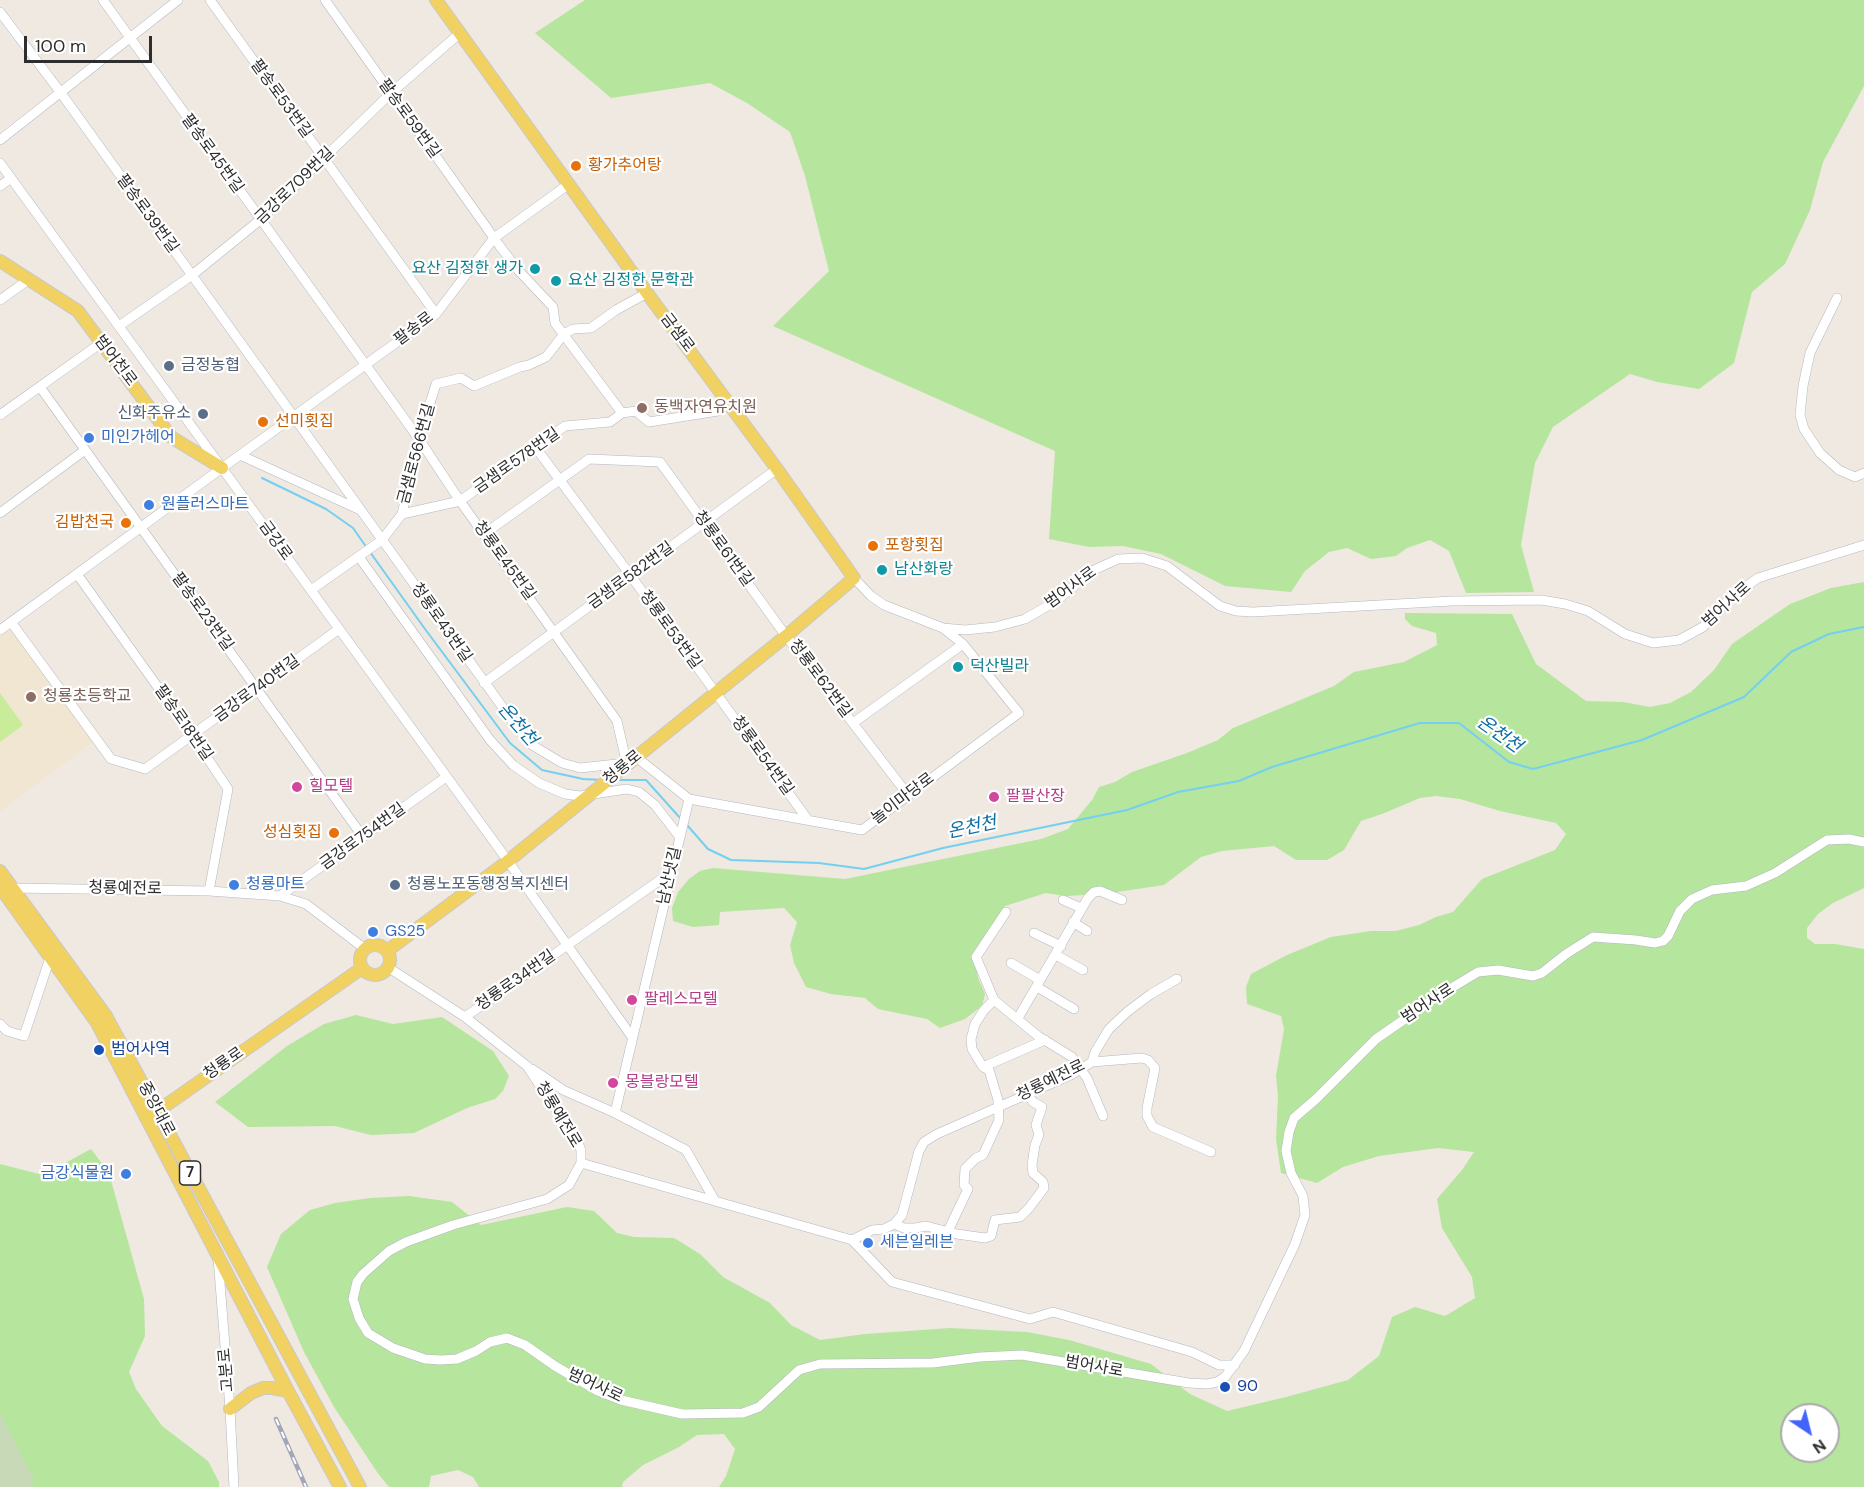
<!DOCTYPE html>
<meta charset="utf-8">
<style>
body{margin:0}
#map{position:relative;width:1864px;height:1487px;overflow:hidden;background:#efe9e1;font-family:"DM Sans",sans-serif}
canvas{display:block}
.north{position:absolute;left:1780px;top:1403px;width:60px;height:60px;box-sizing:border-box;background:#fff;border:2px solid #ababab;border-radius:50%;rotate:145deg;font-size:16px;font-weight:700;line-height:24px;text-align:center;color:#2e2e2e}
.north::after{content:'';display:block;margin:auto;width:21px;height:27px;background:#4264fb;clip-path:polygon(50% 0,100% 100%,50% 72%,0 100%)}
.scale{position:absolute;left:24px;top:36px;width:128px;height:27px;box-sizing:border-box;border:3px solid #2e2e2e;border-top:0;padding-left:8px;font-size:18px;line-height:21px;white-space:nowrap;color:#2e2e2e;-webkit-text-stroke:4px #fff;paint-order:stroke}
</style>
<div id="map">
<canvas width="1864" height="1487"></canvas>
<div class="north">N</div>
<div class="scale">100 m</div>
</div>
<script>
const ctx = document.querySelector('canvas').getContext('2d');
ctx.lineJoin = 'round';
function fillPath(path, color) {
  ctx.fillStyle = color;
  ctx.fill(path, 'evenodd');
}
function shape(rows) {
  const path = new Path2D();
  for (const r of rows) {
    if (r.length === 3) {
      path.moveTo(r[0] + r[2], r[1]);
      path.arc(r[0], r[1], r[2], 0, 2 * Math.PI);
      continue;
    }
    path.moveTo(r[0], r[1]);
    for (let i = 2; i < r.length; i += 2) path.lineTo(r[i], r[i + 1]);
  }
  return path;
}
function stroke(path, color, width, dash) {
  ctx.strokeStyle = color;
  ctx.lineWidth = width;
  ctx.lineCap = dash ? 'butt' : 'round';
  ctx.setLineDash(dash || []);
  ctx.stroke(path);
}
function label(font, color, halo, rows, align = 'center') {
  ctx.font = font + ' "DM Sans","Noto Sans KR",sans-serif';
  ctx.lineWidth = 4.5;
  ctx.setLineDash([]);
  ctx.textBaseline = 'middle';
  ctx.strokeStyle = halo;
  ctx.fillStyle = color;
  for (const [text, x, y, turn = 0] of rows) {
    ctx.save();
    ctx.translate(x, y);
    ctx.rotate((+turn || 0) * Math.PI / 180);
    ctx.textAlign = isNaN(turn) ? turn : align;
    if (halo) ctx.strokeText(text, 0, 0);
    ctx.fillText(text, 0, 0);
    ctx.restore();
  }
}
fillPath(shape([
 [12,626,93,742,0,811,0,635]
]), '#f0e6d1');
fillPath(shape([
 [585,0,1864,0,1864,86,1823,162,1810,210,1785,264,1752,292,1734,363,1699,389,1657,382,1630,374,1553,427,1535,463,1521,545,1534,592,1466,593,1449,551,1430,540,1407,548,1396,556,1371,559,1347,548,1329,552,1305,571,1291,592,1225,586,1161,554,1123,546,1089,547,1049,539,1055,451,773,326,829,271,805,176,790,132,747,103,710,83,611,98,535,33],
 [1864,582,1864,888,1833,903,1818,914,1807,928,1807,938,1815,944,1835,944,1864,949,1864,1487,719,1487,726,1476,735,1449,724,1434,697,1435,679,1447,643,1465,623,1482,622,1487,479,1487,473,1477,458,1470,431,1476,429,1487,391,1487,388,1486,377,1472,334,1407,304,1352,267,1267,281,1234,310,1210,335,1203,370,1198,409,1196,452,1202,481,1225,567,1207,594,1211,617,1233,634,1237,674,1238,700,1254,723,1277,770,1303,791,1325,820,1340,865,1334,950,1328,1027,1332,1069,1340,1151,1364,1190,1394,1227,1411,1286,1397,1348,1380,1379,1356,1392,1317,1415,1307,1445,1316,1475,1298,1472,1277,1442,1228,1437,1199,1462,1170,1474,1152,1438,1148,1379,1156,1343,1167,1317,1183,1281,1173,1276,1139,1278,1096,1276,1076,1284,1029,1281,1016,1247,1004,1246,987,1251,974,1287,955,1331,937,1371,931,1396,931,1419,925,1436,917,1453,912,1482,879,1555,850,1566,834,1556,823,1500,811,1460,799,1436,796,1420,798,1382,814,1361,821,1344,850,1327,860,1296,860,1274,846,1222,851,1201,857,1164,885,1104,894,1066,896,1046,893,1005,906,974,952,978,978,985,994,982,1006,965,1019,940,1028,927,1019,878,1009,865,998,831,994,806,987,794,963,790,945,797,922,784,908,720,912,719,925,693,927,673,921,672,908,678,892,689,879,700,871,713,868,845,879,1041,839,1068,829,1092,800,1099,787,1115,782,1132,772,1187,753,1218,740,1233,728,1334,686,1354,672,1404,662,1437,645,1436,633,1412,626,1405,619,1405,613,1512,614,1536,664,1586,701,1623,702,1650,707,1670,703,1691,692,1714,670,1732,644,1790,604,1831,588],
 [1792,1415,1828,1415,1828,1451,1792,1451],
 [356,1015,393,1024,442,1017,493,1051,509,1076,503,1091,495,1099,467,1108,414,1133,371,1135,335,1126,248,1127,215,1102,287,1046,324,1024],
 [91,1149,109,1173,144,1299,145,1336,129,1372,136,1389,162,1426,208,1461,219,1482,219,1487,0,1487,0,1164,43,1175]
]), '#b6e59e');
fillPath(shape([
 [0,1413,33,1478,32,1487,0,1487]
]), '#c8d9b8');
fillPath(shape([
 [0,693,23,725,0,742]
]), '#c9ec9a');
stroke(shape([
 [262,478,326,509,353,528,367,548],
 [370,552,425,629,510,743,542,770,583,779,602,780],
 [617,780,646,780,681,819],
 [687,825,708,849,731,860,819,863,864,869,943,848,1127,810,1178,792,1239,781,1272,767,1420,723,1459,723,1509,762,1533,769,1642,740,1744,697,1791,652,1829,634,1864,627]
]), '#75cff0', 2);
const minor = shape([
 [210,0,436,314],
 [325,0,499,245,518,270,553,307,555,323,622,413],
 [0,12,61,93,519,730,532,745,562,763,580,768,617,764,627,765,617,721,460,501,419,439,103,0],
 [0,140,178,0],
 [0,163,508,861,632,1037],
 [0,186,11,178],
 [1837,298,1810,353,1803,386,1800,415,1804,429,1820,453,1839,470,1855,477,1864,473],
 [0,300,28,280],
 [119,326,191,276,260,220,390,94,460,33],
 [40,387,363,837],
 [0,415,101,343],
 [536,448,631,576,808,820],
 [240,455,358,509],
 [0,513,85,450],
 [402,514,419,439,436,384,461,378,474,386,520,367,529,365,546,357,564,334,573,329,591,328,616,310,647,293],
 [484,534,589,459,660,462,786,636,908,795],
 [359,557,490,740,513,765,539,783,565,794,580,796,627,789,639,792,655,805,679,836],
 [77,574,192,735,228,789,209,891],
 [854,578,871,596,884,605,943,628,965,630,995,627,1025,619,1056,601,1094,570,1118,559,1142,558,1167,566,1220,606,1236,611,1253,612,1452,601,1541,600,1565,604,1588,611,1625,634,1653,643,1679,640,1703,627,1730,598,1758,578,1864,545],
 [311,590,382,540,402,514,460,501,565,426,610,422,622,413,636,411,649,422,718,411,729,403],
 [11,622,111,759,145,769,339,629],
 [0,630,222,468,436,314,494,238,569,184],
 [484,683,777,469],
 [853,723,963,644],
 [636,757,689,799,862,830,1019,713,963,644,943,628],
 [12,888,209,891,280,896,306,904,365,949],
 [280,896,446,777],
 [1063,900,1081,908],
 [1006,912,976,957,994,1000,1038,1036,1072,1057,1087,1078,1103,1116],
 [1073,922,1087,931],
 [1034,933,1061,946],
 [1056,955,1083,970],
 [1011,963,1040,980],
 [389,968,465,1017,527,1066,578,1143,581,1150,581,1163],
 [1037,987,1074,1009],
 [465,1017,670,873],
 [1018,1018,1088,898,1094,892,1100,891,1122,900],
 [0,1024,7,1031,24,1036,50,958],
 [1092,1062,1142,1058,1148,1060,1155,1068,1147,1108,1147,1116,1153,1127,1211,1152],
 [983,1067,1045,1040],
 [532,1069,563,1090,615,1113,686,1150,715,1201],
 [615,1113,689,799],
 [581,1163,569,1185,547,1199,453,1225,406,1242,389,1251,363,1274,357,1282,353,1299,359,1318,368,1333,393,1348,425,1359,440,1360,457,1359,476,1351,490,1342,507,1338,525,1345,555,1366,598,1391,621,1400,682,1414,743,1413,759,1407,799,1370,820,1364,933,1363,980,1357,1022,1355,1189,1383,1208,1384,1217,1382,1225,1377,1244,1351,1295,1244,1305,1215,1303,1196,1291,1173,1286,1151,1289,1132,1294,1118,1316,1099,1376,1039,1438,996,1478,972,1498,970,1533,976,1542,973,1566,954,1593,937,1636,940,1655,943,1663,941,1668,936,1680,911,1692,899,1712,890,1746,886,1775,873,1827,840,1849,839,1864,842],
 [581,1163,852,1240,892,1282,1030,1319,1053,1312,1192,1352,1219,1365,1235,1365],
 [894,1224,904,1228,915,1228,926,1226,957,1234,985,1238,991,1236,995,1220,1020,1217,1029,1208,1044,1188,1043,1182,1033,1173,1032,1165,1035,1145,1039,1135,1036,1125,1042,1107,1033,1102,1027,1094],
 [948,1231,968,1189,964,1185,965,1169,976,1158,983,1155,999,1120,998,1100,989,1070,983,1067,972,1049,971,1039,975,1024,984,1010,994,1000],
 [852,1240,872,1230,884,1229,894,1224,902,1215,919,1151,924,1142,937,1134,1071,1075,1092,1062,1095,1052,1109,1029,1127,1012,1151,994,1177,979],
 [218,1258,230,1409,234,1487]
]);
const major = shape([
 [0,261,78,311,171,437,222,468],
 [0,871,106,1016,360,1487],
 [0,887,97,1023,288,1391,340,1487],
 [375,960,15],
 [387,951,508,861,786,636,854,578,777,469,647,293,436,0],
 [152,1115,362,968],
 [230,1409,251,1393,263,1388,272,1388,288,1391]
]);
stroke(minor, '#b4b7c1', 10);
stroke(major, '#c9c9c9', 14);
stroke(minor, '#fff', 9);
stroke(major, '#f2d163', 12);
const rail = shape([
 [276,1419,306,1487]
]);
stroke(rail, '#a3a6b8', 4.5);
stroke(rail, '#fff', 2, [7]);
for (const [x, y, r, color] of [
 [576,166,6,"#e8710a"],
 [535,269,6,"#0f9aa8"],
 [556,281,6,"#0f9aa8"],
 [169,366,6,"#5c6f8a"],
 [642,408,6,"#8d6e63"],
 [203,414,6,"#5c6f8a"],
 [263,422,6,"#e8710a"],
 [89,438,6,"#3f7fe0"],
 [149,505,6,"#3f7fe0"],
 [126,523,6,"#e8710a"],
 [873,546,6,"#e8710a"],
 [882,570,6,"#0f9aa8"],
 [958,667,6,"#0f9aa8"],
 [31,697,6,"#8d6e63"],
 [297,787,6,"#d1479c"],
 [994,797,6,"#d1479c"],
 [334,833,6,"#e8710a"],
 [234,885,6,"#3f7fe0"],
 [395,885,6,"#5c6f8a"],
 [373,932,6,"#3f7fe0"],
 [632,1000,6,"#d1479c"],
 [99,1050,6,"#1a4fb4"],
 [613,1083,6,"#d1479c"],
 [126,1174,6,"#3f7fe0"],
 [868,1243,6,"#3f7fe0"],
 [1225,1387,6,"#1a4fb4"]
]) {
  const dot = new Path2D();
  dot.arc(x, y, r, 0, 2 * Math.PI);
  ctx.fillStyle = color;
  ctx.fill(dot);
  stroke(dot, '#fff', 2);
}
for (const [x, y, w] of [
 [190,1173,21]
]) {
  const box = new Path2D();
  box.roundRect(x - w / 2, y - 12, w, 24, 4.5);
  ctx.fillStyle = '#fff';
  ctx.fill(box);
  stroke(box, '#2e2e2e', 1.5);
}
label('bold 15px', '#2e2e2e', null, [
 ["7",190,1173]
]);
label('16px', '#2e2e2e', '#fff', [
 ["팔송로53번길",281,99,54],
 ["팔송로59번길",409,119,54],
 ["팔송로45번길",212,154,54],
 ["금강로709번길",295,186,-44],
 ["팔송로39번길",147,214,54],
 ["팔송로",414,329,-37],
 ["금샘로",677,333,53],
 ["범어천로",115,361,53],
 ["금샘로566번길",417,454,-75],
 ["금샘로578번길",517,461,-35],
 ["금강로",275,541,54],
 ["청룡로61번길",723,549,54],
 ["청룡로45번길",504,561,54],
 ["금샘로582번길",631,576,-36],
 ["범어사로",1071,588,-36],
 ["범어사로",1727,605,-42],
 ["팔송로23번길",202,612,54],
 ["청룡로43번길",441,623,55],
 ["청룡로53번길",670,630,54],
 ["청룡로62번길",820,679,53],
 ["금강로740번길",257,689,-36],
 ["팔송로18번길",183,723,55],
 ["청룡로54번길",762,756,54],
 ["청룡로",623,768,-39],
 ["놀이마당로",903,799,-37],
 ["금강로754번길",363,837,-36],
 ["남산냇길",670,876,-77],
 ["청룡예전로",125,889,1],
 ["청룡로34번길",516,981,-35],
 ["범어사로",1428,1004,-33],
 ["청룡로",224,1064,-35],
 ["청룡예전로",1051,1081,-26],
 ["중앙대로",156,1109,62],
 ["청룡예전로",558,1115,59],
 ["범어사로",1094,1367,10],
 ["고분로",227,1370,-95],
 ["범어사로",595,1386,25]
]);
label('16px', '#c56008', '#fff', [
 ["황가추어탕",588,166],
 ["선미횟집",275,422],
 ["김밥천국",114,523,"right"],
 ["포항횟집",885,546],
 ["성심횟집",322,833,"right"]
], 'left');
label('16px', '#0d838f', '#fff', [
 ["요산 김정한 생가",523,269,"right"],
 ["요산 김정한 문학관",568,281],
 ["남산화랑",894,570],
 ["덕산빌라",970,667]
], 'left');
label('16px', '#4e5e75', '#fff', [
 ["금정농협",181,366],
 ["신화주유소",191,414,"right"],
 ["청룡노포동행정복지센터",407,885]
], 'left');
label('16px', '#785e54', '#fff', [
 ["동백자연유치원",654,408],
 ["청룡초등학교",43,697]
], 'left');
label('16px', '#366cbe', '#fff', [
 ["미인가헤어",101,438],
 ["원플러스마트",161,505],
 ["청룡마트",246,885],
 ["GS25",385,932],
 ["금강식물원",114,1174,"right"],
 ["세븐일레븐",880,1243]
], 'left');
label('16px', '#b23c85', '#fff', [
 ["힐모텔",309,787],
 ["팔팔산장",1006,797],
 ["팔레스모텔",644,1000],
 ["몽블랑모텔",625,1083]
], 'left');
label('16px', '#164399', '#fff', [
 ["범어사역",111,1050],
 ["90",1237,1387]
], 'left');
label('italic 18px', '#0d6fa3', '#fff', [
 ["온천천",517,725,49],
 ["온천천",1499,735,35],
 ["온천천",972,828,-12]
]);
</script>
